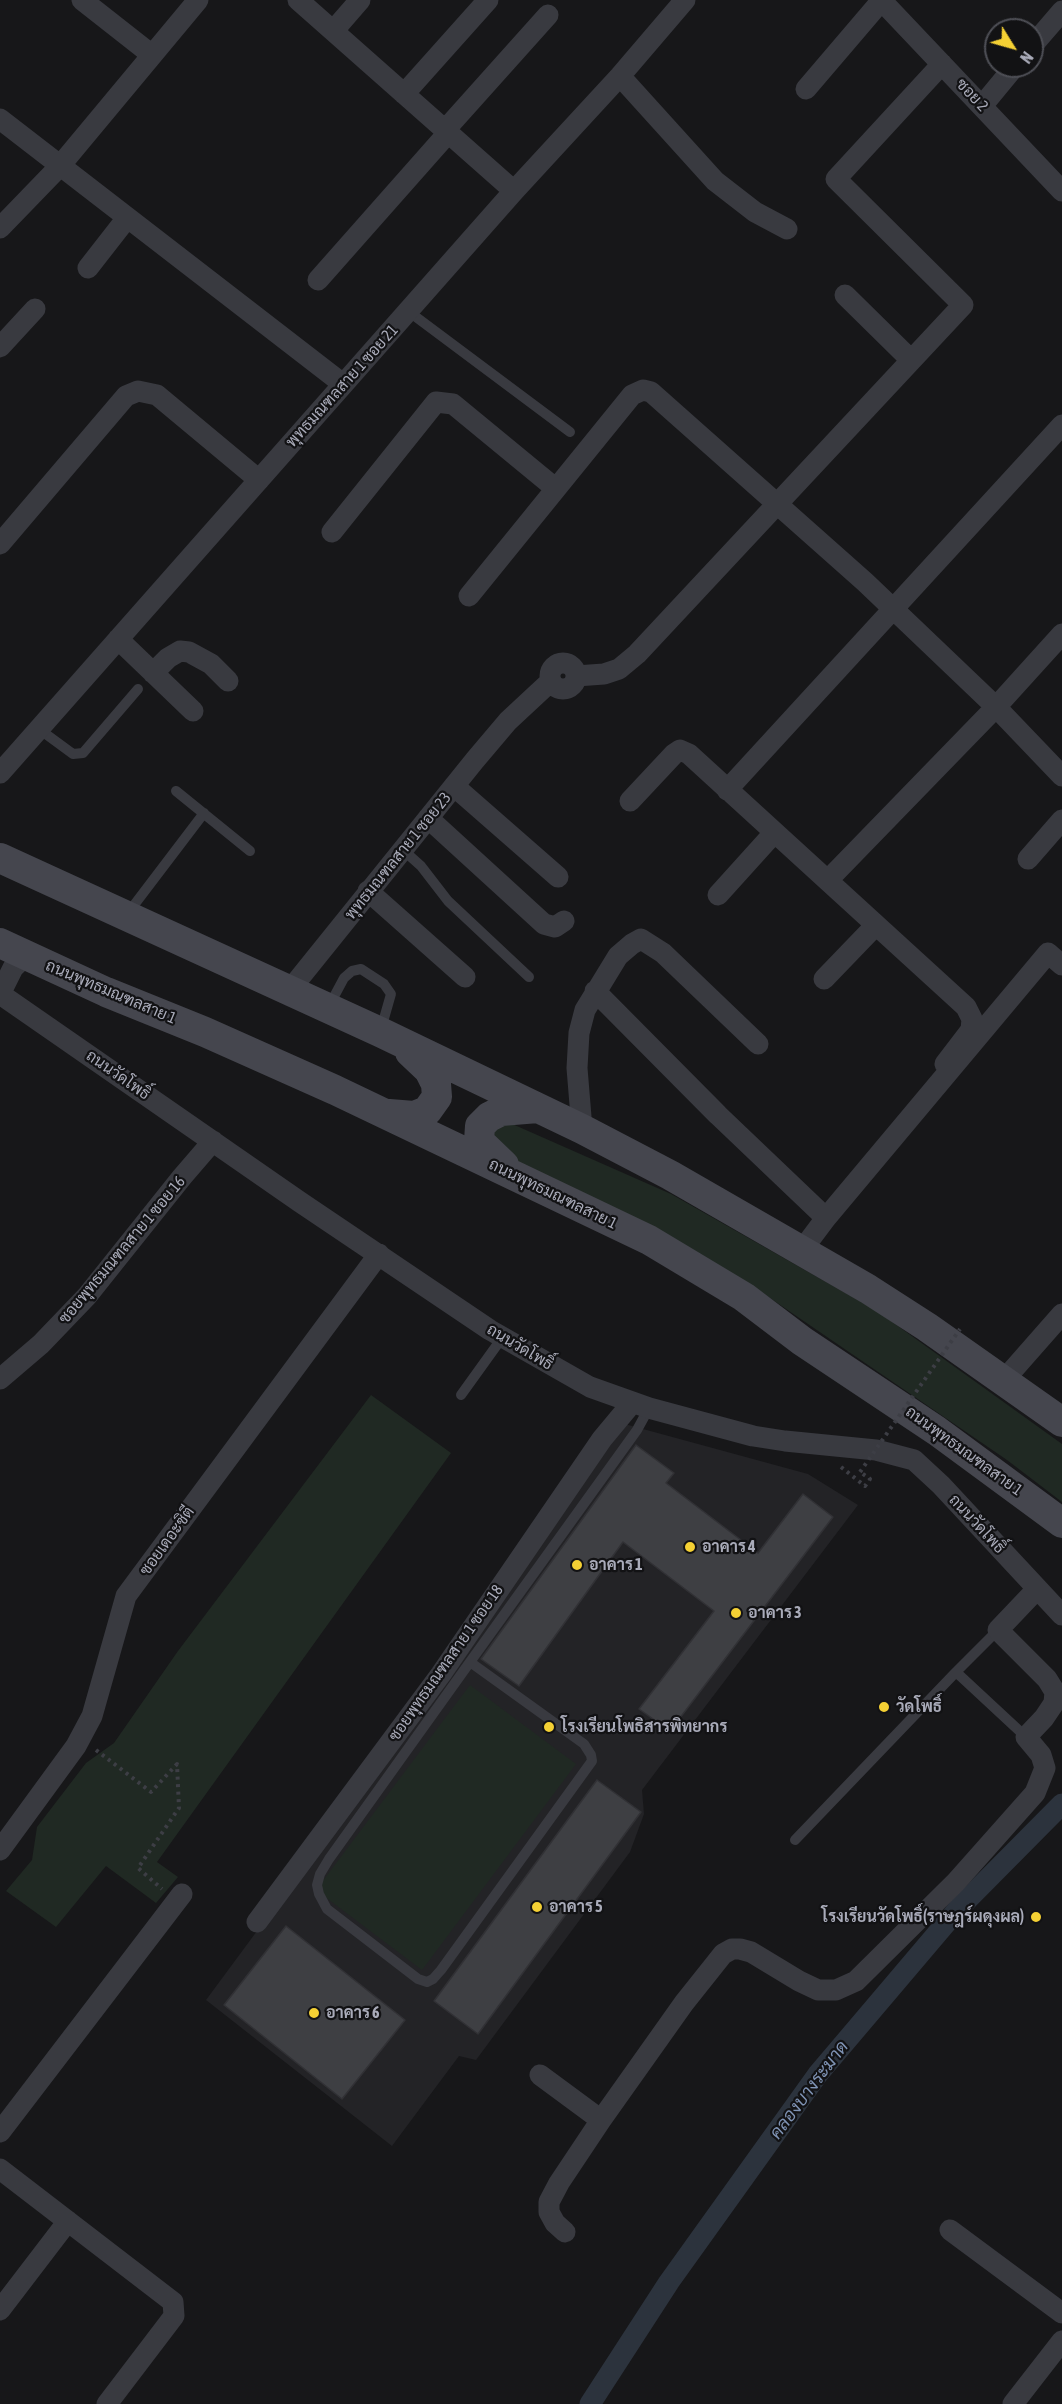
<!DOCTYPE html>
<meta charset="utf-8">
<style>
body{margin:0}
#map{position:relative;width:1062px;height:2404px;overflow:hidden;background:#171719;font-family:"Asap Condensed",sans-serif}
canvas{display:block}
.north{position:absolute;left:984px;top:18px;width:60px;height:60px;box-sizing:border-box;background:#121214;border:2px solid #4e4f56;border-radius:50%;rotate:127deg;font-size:16px;font-weight:700;line-height:24px;text-align:center;color:#a9abb9}
.north::after{content:'';display:block;margin:auto;width:21px;height:27px;background:#f4d034;clip-path:polygon(50% 0,100% 100%,50% 72%,0 100%)}
</style>
<div id="map">
<canvas width="1062" height="2404"></canvas>
<div class="north">N</div>
</div>
<script>
const ctx = document.querySelector('canvas').getContext('2d');
ctx.lineJoin = 'round';
function fillPath(path, color) {
  ctx.fillStyle = color;
  ctx.fill(path, 'evenodd');
}
function shape(rows) {
  const path = new Path2D();
  for (const r of rows) {
    if (r.length === 3) {
      path.moveTo(r[0] + r[2], r[1]);
      path.arc(r[0], r[1], r[2], 0, 2 * Math.PI);
      continue;
    }
    path.moveTo(r[0], r[1]);
    for (let i = 2; i < r.length; i += 2) path.lineTo(r[i], r[i + 1]);
  }
  return path;
}
function stroke(path, color, width, dash) {
  ctx.strokeStyle = color;
  ctx.lineWidth = width;
  ctx.lineCap = dash ? 'butt' : 'round';
  ctx.setLineDash(dash || []);
  ctx.stroke(path);
}
function label(font, color, halo, rows, align = 'center') {
  ctx.font = font + ' "Asap Condensed",Sarabun,sans-serif';
  ctx.lineWidth = 4.5;
  ctx.setLineDash([]);
  ctx.textBaseline = 'middle';
  ctx.strokeStyle = halo;
  ctx.fillStyle = color;
  for (const [text, x, y, turn = 0] of rows) {
    ctx.save();
    ctx.translate(x, y);
    ctx.rotate((+turn || 0) * Math.PI / 180);
    ctx.textAlign = isNaN(turn) ? turn : align;
    if (halo) ctx.strokeText(text, 0, 0);
    ctx.fillText(text, 0, 0);
    ctx.restore();
  }
}
fillPath(shape([
 [621,1423,808,1474,858,1505,642,1790,644,1814,630,1852,476,2060,459,2056,392,2146,206,2000,455,1663]
]), '#232326');
fillPath(shape([
 [510,1123,671,1194,877,1311,1062,1444,1062,1502,1007,1460,751,1285,499,1152,490,1144,493,1128],
 [371,1395,451,1453,157,1862,178,1877,156,1903,106,1866,56,1927,6,1891,32,1860,37,1827,86,1763,114,1743,178,1651],
 [470,1685,576,1764,422,1970,316,1890]
]), '#202923');
stroke(shape([
 [590,2404,669,2282,818,2074,958,1909,1062,1804]
]), '#2c333d', 21);
const building = shape([
 [636,1445,674,1473,666,1483,758,1553,803,1494,833,1517,670,1731,639,1709,714,1611,623,1542,519,1686,481,1659,636,1445],
 [597,1780,641,1812,478,2034,434,2001,597,1780],
 [286,1926,405,2020,342,2099,224,2005,286,1926]
]);
fillPath(building, '#3e3f43');
stroke(building, '#313135', 1.5);
stroke(shape([
 [841,1467,865,1486,870,1479,860,1472],
 [96,1750,151,1792,177,1764,179,1808,138,1868,162,1889]
]), '#3d3e45', 4, [3, 4.5]);
stroke(shape([
 [408,311,570,432],
 [39,729,73,754,83,753,138,689],
 [176,791,250,851],
 [402,849,421,866,448,901,529,977],
 [128,913,204,813],
 [329,1006,344,978,352,971,361,969,384,984,391,994,381,1029],
 [461,1395,502,1338],
 [470,1662,584,1744,591,1755,592,1761,441,1970,433,1979,427,1982,418,1979,327,1909,319,1894,317,1885,320,1874,329,1859,470,1662,637,1430,649,1408],
 [956,1672,998,1630],
 [795,1840,956,1672,1026,1737]
]), '#393a40', 10);
stroke(shape([
 [82,0,152,55],
 [298,0,514,191],
 [881,0,1062,191],
 [334,30,360,0],
 [1032,46,1062,11],
 [620,76,715,181,755,212,787,229],
 [806,89,882,0],
 [404,94,488,0],
 [982,106,1015,66],
 [0,119,343,384],
 [445,130,548,15],
 [0,228,59,167,198,0],
 [88,268,127,218],
 [318,280,448,133],
 [845,295,910,359],
 [0,347,35,309],
 [332,532,436,402,453,404,555,488],
 [0,544,126,396,138,391,157,395,259,480],
 [469,596,632,395,643,390,651,392,865,582,996,707,1062,776],
 [118,639,193,711],
 [563,676,13],
 [153,673,168,658,180,651,189,652,211,664,228,681],
 [576,676,604,674,619,669,637,654,963,305,836,179,942,64],
 [0,773,514,191,620,76,685,0],
 [454,786,558,877],
 [727,790,1062,425],
 [630,801,674,754,680,750,689,754,966,1007,972,1019,971,1030,945,1064],
 [428,818,544,924,555,927,564,921],
 [1028,859,1062,820],
 [828,880,996,707,1062,634],
 [368,891,465,977],
 [718,895,774,833],
 [824,979,876,925],
 [289,991,475,760,508,721,551,681],
 [595,991,718,1115,826,1218],
 [0,994,300,1202,490,1330,590,1387,649,1408,753,1436,785,1441,876,1450,914,1460,941,1485,1062,1615],
 [0,994,13,968,26,955],
 [582,1129,577,1068,579,1033,585,1010,618,956,632,944,641,939,663,953,758,1044],
 [802,1250,826,1218,1048,953,1062,965],
 [0,1379,41,1344,87,1296,182,1177,213,1141],
 [1004,1380,1062,1314],
 [0,1850,76,1746,92,1716,126,1596,379,1254],
 [257,1922,441,1674,602,1439,632,1403],
 [540,2075,601,2120],
 [0,2132,182,1894],
 [0,2169,173,2302,174,2316,107,2404],
 [950,2230,1062,2313],
 [565,2232,555,2223,549,2212,549,2202,559,2183,601,2120,684,2003,723,1954,732,1949,740,1949,751,1952,799,1981,818,1990,836,1990,856,1981,956,1882,1035,1793,1045,1768,1041,1755,1026,1737,1044,1718,1054,1703,1055,1692,1047,1679,998,1630,1037,1589],
 [0,2310,68,2221],
 [1013,2404,1062,2341]
]), '#393a40', 21);
stroke(shape([
 [0,858,380,1032,582,1129,670,1175,868,1289,927,1327,1062,1422],
 [0,943,106,992,205,1032,335,1090,649,1240,744,1297,802,1341,937,1431,1062,1523],
 [389,1114,414,1116,427,1111,437,1097,436,1084,429,1070,410,1052],
 [504,1165,479,1141,480,1126,489,1117,501,1111,538,1108]
]), '#45464e', 30);
stroke(shape([
 [860,1472,960,1329]
]), '#3d3e45', 4, [3, 4.5]);
for (const [x, y, r, color] of [
 [690,1547,6,"#f4d034"],
 [577,1565,6,"#f4d034"],
 [736,1613,6,"#f4d034"],
 [884,1707,6,"#f4d034"],
 [549,1727,6,"#f4d034"],
 [537,1907,6,"#f4d034"],
 [1036,1917,6,"#f4d034"],
 [314,2013,6,"#f4d034"]
]) {
  const dot = new Path2D();
  dot.arc(x, y, r, 0, 2 * Math.PI);
  ctx.fillStyle = color;
  ctx.fill(dot);
  stroke(dot, '#121214', 2);
}
label('16px', '#a9abb9', '#121214', [
 ["ซอย 2",972,95,47],
 ["พุทธมณฑลสาย 1 ซอย 21",342,386,-48],
 ["พุทธมณฑลสาย 1 ซอย 23",398,856,-51],
 ["ถนนพุทธมณฑลสาย 1",111,992,23],
 ["ถนนวัดโพธิ์",118,1075,35],
 ["ถนนพุทธมณฑลสาย 1",553,1194,26],
 ["ซอยพุทธมณฑลสาย 1 ซอย 16",122,1250,-50],
 ["ถนนวัดโพธิ์",520,1347,31],
 ["ถนนพุทธมณฑลสาย 1",964,1451,36],
 ["ถนนวัดโพธิ์",977,1524,47],
 ["ซอยเดอะซิตี",167,1541,-54],
 ["ซอยพุทธมณฑลสาย 1 ซอย 18",446,1663,-55]
]);
label('bold 16px', '#a9abb9', '#121214', [
 ["อาคาร 4",702,1547],
 ["อาคาร 1",589,1565],
 ["อาคาร 3",748,1613],
 ["วัดโพธิ์",896,1707],
 ["โรงเรียนโพธิสารพิทยากร",561,1727],
 ["อาคาร 5",549,1907],
 ["โรงเรียนวัดโพธิ์(ราษฎร์ผดุงผล)",1024,1917,"right"],
 ["อาคาร 6",326,2013]
], 'left');
label('italic 18px', '#7f93b4', '#121214', [
 ["คลองบางระมาด",809,2090,-53]
]);
</script>
